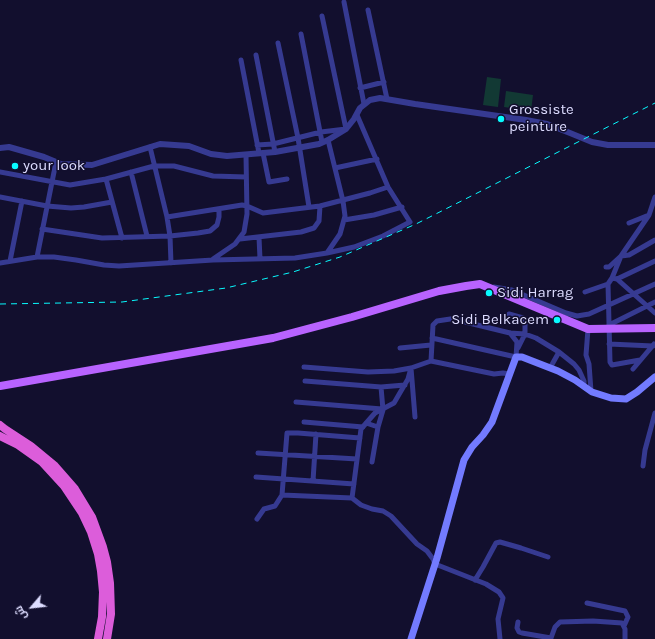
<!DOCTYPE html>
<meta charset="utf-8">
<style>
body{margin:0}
#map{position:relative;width:655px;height:639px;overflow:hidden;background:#120f2e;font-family:Karla,Cairo,sans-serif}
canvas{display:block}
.north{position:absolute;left:12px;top:587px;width:40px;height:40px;-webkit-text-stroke:3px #120f2e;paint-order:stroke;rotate:242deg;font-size:11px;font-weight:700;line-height:16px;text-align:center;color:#dddcff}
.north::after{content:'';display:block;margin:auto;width:14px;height:18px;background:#dddcff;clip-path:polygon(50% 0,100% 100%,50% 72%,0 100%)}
</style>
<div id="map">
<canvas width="655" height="639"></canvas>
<div class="north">ش</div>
</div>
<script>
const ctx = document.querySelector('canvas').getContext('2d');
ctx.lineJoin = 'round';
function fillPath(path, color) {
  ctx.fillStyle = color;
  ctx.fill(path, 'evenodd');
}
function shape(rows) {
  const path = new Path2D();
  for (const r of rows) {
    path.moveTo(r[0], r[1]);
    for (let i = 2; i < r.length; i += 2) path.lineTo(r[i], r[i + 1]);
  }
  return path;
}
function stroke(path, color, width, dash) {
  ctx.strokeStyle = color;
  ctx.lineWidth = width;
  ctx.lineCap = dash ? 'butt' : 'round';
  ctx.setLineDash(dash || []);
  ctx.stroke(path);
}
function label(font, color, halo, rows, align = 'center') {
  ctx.font = font + ' Karla,sans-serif';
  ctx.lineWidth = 3;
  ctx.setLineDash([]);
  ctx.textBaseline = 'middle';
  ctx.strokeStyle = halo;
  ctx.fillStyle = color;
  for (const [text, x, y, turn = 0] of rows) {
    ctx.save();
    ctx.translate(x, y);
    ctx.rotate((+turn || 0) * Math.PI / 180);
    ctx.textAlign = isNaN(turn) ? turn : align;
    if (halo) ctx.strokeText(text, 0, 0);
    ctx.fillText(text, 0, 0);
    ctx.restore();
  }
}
fillPath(shape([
 [487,77,501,79,498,107,483,105],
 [506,91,533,95,531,111,504,107]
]), '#123934');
stroke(shape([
 [344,2,364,104],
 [368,10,387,99],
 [301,34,322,142],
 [278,43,298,138,309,207],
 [256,55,275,152],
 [241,60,259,153],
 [360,88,384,82],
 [257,145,273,144,321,132,346,129,322,16],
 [150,147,167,217,170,236,171,263],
 [263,153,269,182,287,179],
 [335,168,377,159],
 [0,172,70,185,106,179,154,166,174,166,213,176,246,177],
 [131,172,147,236],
 [106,179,122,238],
 [0,197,47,206,71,208,84,207,112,202],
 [167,217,242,205,247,206,263,213,320,206,370,193,388,187],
 [344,220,374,215,402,207],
 [629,223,649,215,655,197],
 [42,229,102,238,170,236,198,233,210,231,217,225,219,217,219,209],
 [259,237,260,259],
 [240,239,301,232,314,228,319,221,320,206],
 [327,253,354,247,383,236,410,222,388,187,357,115],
 [37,257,56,162],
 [213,259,235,244,244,232,247,214,246,155],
 [10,261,22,201],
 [0,263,37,257,54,257,76,260,104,265,119,266,213,260,295,258,327,253,340,234,345,216,343,201,328,140],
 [606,267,609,267,621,256,629,255,655,240],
 [612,278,621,256,649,215],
 [617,279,655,313],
 [608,284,610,362,612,365,640,360],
 [494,287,512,290,566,313,577,316,589,314,655,284],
 [585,292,608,284,612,278,617,279,655,261],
 [509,314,523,318,525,324,525,334,518,348],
 [609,325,655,302],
 [588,329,586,355,589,364,591,391],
 [432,338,516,357,517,342,510,333],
 [609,344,653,346],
 [400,348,431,345],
 [559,352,574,364,579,370,584,381,584,386],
 [431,361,433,325,437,321,457,318,465,322,510,333,525,334,536,338,559,352,550,368],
 [304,367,368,372,394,371,411,368,431,361,494,374,503,373,510,374],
 [633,369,654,344],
 [305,381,381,387,405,385],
 [296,402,382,409],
 [304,422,363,427],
 [366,423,378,427],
 [258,453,357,459],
 [372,462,378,427,383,410,381,387],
 [643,466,645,450,655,413],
 [256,477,354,484],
 [313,481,316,434],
 [282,495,352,498,361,429,375,413,394,403,408,379,411,368,415,417],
 [352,498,361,505,372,509,383,511,391,516,417,544,427,551,433,559,435,564,486,584,499,592,503,598,498,619,500,639],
 [257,519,264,509,275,506,282,495,287,433,298,433,360,438],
 [475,580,483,567,496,543,500,542,521,548,548,557],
 [587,603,625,611,628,617,624,626],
 [518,622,517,628,519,632,522,633,551,638,555,627,560,622,593,621,622,623,625,629,625,639]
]), '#363a91', 5);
stroke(shape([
 [0,148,9,147,44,157,61,164,92,165,160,144,189,146,211,154,227,156,275,152,319,144,328,140,346,129,354,119,360,108,370,100,380,98,415,104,526,120,547,124,570,133,592,142,608,145,655,145]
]), '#363a91', 6);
stroke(shape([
 [411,639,437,558,464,460,472,447,483,435,492,422,516,357,522,357,558,371,575,380,592,392,611,398,626,399,637,392,655,377]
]), '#737bff', 7);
stroke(shape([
 [0,386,273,338,352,317,439,291,466,286,480,284,588,329,655,328]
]), '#b863ff', 8);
stroke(shape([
 [0,425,5,429,31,446,54,465,75,489,92,517,103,547,107,562,110,583,111,614,107,639],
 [0,436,18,445,42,462,64,486,82,513,91,532,98,554,101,571,103,592,102,617,98,639]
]), '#dc5dda', 8);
stroke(shape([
 [0,304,122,302,226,288,293,272,340,257,416,224,655,103]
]), '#08fbff', 1, [6, 5]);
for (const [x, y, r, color] of [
 [501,119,4,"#08fbff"],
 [15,166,4,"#08fbff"],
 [489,293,4,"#08fbff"],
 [557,320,4,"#08fbff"]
]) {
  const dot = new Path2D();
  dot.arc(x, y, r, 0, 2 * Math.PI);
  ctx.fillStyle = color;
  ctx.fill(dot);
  stroke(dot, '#120f2e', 1.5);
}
label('15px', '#dddcff', '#120f2e', [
 ["Grossiste",509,110],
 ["peinture",509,127],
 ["your look",23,166],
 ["Sidi Harrag",497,293],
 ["Sidi Belkacem",549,320,"right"]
], 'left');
</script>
